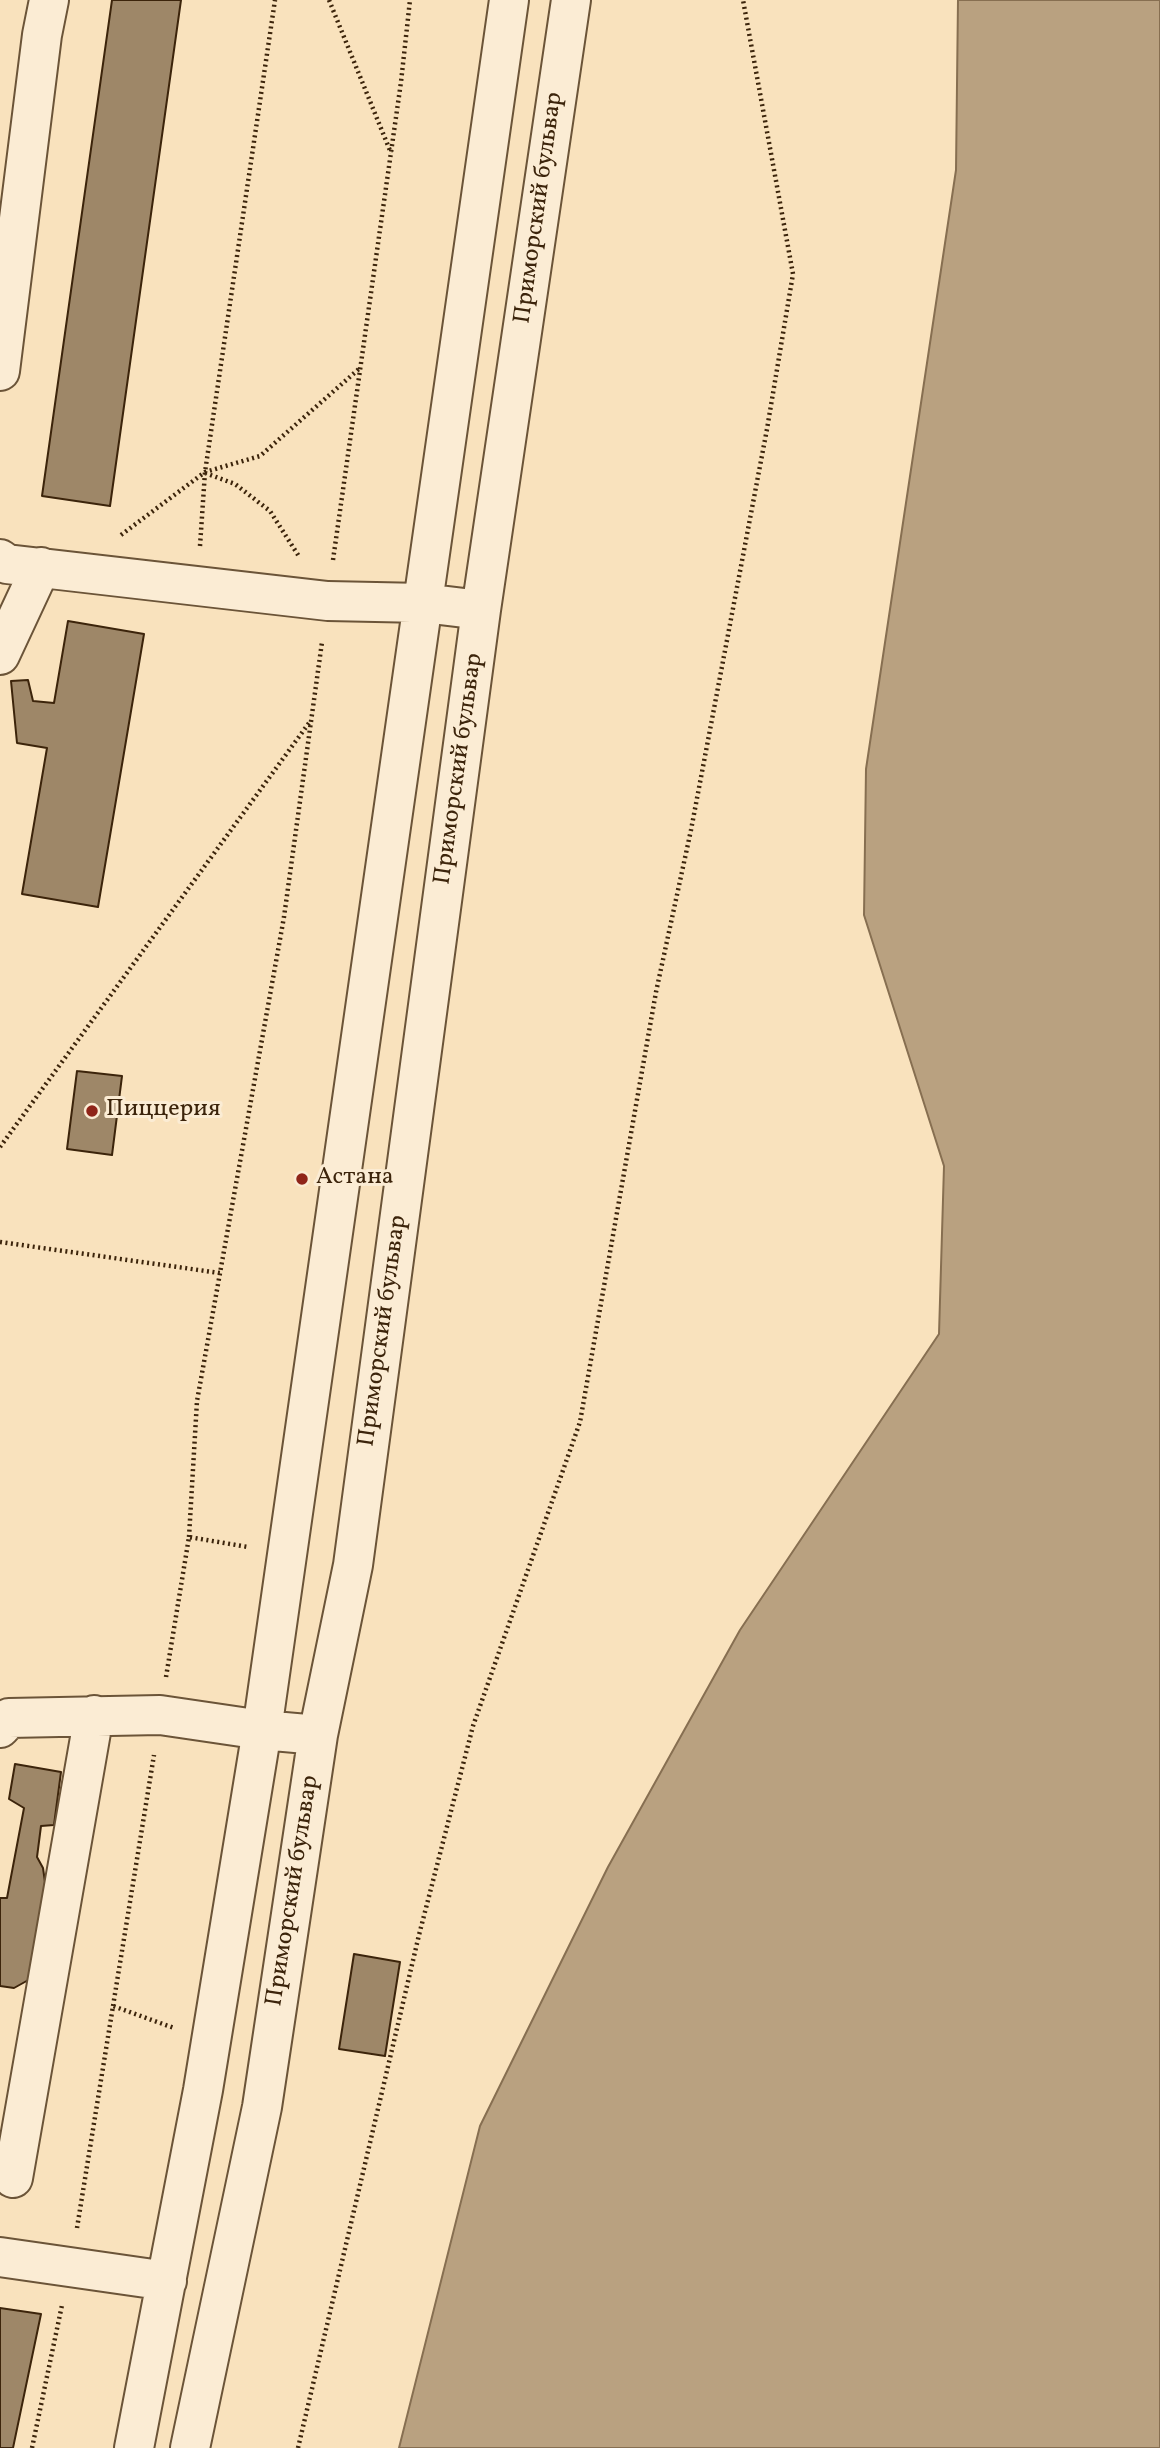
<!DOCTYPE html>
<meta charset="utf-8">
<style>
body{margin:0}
canvas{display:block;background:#f9e2bd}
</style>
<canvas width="1160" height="2448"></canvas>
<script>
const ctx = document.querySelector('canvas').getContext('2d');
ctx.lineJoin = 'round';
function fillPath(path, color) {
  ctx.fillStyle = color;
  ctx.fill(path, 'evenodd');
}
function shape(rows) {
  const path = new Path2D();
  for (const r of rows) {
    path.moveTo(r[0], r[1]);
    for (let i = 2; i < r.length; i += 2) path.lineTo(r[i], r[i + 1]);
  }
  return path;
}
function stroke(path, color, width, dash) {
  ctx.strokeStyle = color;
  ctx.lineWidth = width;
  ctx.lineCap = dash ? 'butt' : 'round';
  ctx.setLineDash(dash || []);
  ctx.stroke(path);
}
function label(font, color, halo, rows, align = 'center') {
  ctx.font = font + ' Vollkorn,serif';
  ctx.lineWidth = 6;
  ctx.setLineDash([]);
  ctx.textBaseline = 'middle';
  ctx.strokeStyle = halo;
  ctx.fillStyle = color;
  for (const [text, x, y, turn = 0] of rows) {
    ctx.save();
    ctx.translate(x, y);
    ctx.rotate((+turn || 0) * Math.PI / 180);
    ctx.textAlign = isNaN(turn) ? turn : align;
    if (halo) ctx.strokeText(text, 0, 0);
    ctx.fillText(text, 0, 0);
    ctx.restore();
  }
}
const water = shape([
 [958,0,1160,0,1160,2448,399,2448,480,2126,608,1867,740,1630,939,1334,944,1166,864,915,866,769,956,170,958,0]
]);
fillPath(water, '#b9a180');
stroke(water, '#876f51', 2);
const building = shape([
 [112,0,181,0,110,506,42,496,112,0],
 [68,621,144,634,98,907,22,894,47,748,17,743,11,681,28,680,33,701,54,703,68,621],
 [77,1071,122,1076,112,1155,67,1149,77,1071],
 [15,1764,61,1772,54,1825,41,1826,37,1857,43,1868,45,1882,32,1978,14,1988,0,1986,0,1898,7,1898,24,1808,9,1799,15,1764],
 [354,1954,400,1962,385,2056,339,2049,354,1954],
 [0,2308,41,2314,13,2448,0,2448,0,2308]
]);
fillPath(building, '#9e8768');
stroke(building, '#3c240b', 2);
const minor = shape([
 [0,371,42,35,49,0],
 [0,559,7,564,328,601,423,603,481,610],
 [0,655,41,567],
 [0,1728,9,1718,160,1715,262,1730,318,1735],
 [13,2178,94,1715],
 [0,2257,167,2281],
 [134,2448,203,2090,262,1730,509,0],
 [190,2448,262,2107,318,1735,353,1565,481,610,571,0]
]);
stroke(minor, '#6b5438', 42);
stroke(shape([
 [329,0,391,153],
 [205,473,235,484,270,511,300,558],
 [121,535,205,472,260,456,360,368],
 [200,546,205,472,275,0],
 [333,560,401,82,410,0],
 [0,1147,309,723],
 [0,1242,220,1273],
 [189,1537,197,1401,284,917,322,642],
 [166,1677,189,1537,248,1547],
 [113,2006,154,1755],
 [77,2228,113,2006,174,2028],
 [32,2448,62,2305],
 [298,2448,419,1935,473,1726,580,1422,656,992,691,830,767,429,793,274,743,0]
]), '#3c240b', 4.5, [2, 3.5]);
stroke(minor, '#fbecd4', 38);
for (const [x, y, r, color] of [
 [92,1111,7,"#8f2418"],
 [302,1179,7,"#8f2418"]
]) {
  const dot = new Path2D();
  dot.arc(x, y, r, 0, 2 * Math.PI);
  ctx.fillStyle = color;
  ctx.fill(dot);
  stroke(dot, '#fbecd4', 2.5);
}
label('24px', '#3c240b', '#fbecd4', [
 ["Приморский бульвар",540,208,-82],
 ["Приморский бульвар",460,769,-82],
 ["Приморский бульвар",384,1331,-82],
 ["Приморский бульвар",294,1891,-81]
]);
label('24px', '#3c240b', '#fbecd4', [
 ["Пиццерия",106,1111],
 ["Астана",316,1179]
], 'left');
</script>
